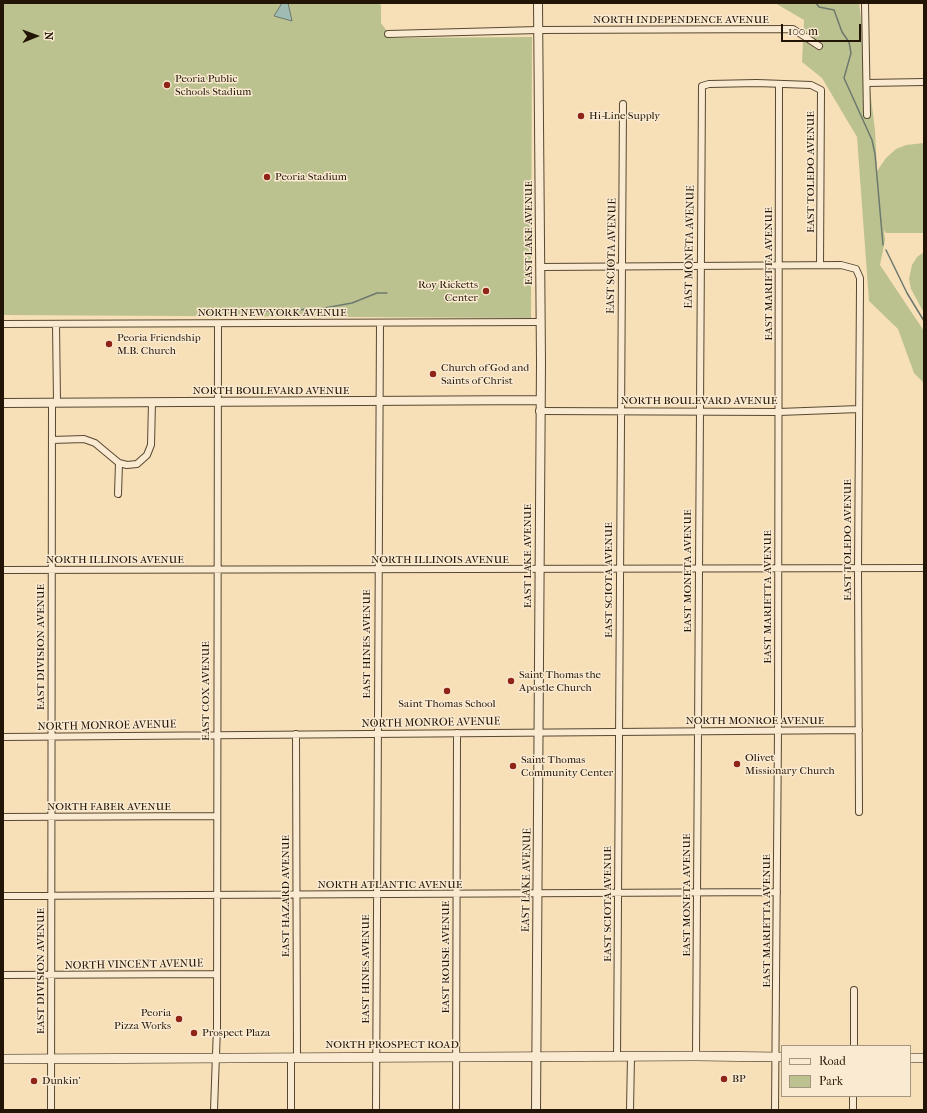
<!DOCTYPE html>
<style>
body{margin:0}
#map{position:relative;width:927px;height:1113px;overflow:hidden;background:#f7dfb8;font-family:"IM FELL French Canon",serif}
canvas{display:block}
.frame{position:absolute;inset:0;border:4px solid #231506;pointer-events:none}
.legend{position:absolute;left:781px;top:1045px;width:130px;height:52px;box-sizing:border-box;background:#faead1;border:1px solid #a49580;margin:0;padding:5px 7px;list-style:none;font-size:12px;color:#231506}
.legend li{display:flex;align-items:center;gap:8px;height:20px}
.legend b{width:20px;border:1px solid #a49580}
.north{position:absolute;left:16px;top:16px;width:40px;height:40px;-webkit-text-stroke:3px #faead1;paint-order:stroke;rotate:89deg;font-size:11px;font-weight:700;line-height:16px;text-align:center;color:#231506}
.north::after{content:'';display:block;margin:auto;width:14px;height:18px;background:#231506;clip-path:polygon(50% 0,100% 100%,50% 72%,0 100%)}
.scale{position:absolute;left:781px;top:24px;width:80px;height:18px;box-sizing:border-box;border:2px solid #231506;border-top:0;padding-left:5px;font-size:12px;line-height:14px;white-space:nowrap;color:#231506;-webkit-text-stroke:3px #faead1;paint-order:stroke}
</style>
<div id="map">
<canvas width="927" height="1113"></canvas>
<div class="frame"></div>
<ul class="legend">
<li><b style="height:5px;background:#faead1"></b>Road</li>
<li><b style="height:11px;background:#bcc28f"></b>Park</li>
</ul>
<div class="north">N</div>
<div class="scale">100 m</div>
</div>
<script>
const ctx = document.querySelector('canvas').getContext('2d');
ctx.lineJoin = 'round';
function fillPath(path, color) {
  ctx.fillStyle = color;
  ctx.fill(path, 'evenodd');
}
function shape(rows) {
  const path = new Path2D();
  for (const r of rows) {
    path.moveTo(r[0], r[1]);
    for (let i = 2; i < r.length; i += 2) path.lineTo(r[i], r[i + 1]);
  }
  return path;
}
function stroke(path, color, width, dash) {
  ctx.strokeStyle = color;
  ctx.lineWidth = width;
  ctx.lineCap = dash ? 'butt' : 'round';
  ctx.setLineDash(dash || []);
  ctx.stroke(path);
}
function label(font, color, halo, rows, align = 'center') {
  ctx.font = font + ' "IM FELL French Canon",serif';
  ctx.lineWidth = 3;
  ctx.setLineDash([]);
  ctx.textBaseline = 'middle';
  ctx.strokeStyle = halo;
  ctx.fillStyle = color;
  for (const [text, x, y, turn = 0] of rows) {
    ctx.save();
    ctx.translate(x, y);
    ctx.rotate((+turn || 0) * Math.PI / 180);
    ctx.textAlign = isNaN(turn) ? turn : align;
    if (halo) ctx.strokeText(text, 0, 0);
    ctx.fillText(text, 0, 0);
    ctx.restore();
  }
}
fillPath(shape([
 [3,3,378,3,381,5,381,23,391,37,390,38,532,37,531,318,3,315],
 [775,3,859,3,875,130,877,171,886,158,896,149,906,145,924,143,924,233,886,233,884,230,885,240,880,265,924,331,924,383,914,373,898,329,869,301,857,137,822,78,802,62,804,20],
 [924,252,924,313,911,289,909,279,912,265,917,257]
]), '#bcc28f');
const water = shape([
 [282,3,288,3,292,21,274,16,282,3]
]);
fillPath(water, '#9ebcb4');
stroke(water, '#6d796e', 1);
stroke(shape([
 [816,3,819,7,834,10,842,32,849,42,851,53,844,78,872,140,875,154,883,245],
 [886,250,907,293,924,321],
 [257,311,319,309,352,303,377,293,387,293]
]), '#6d796e', 1.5);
const minor = shape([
 [865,3,867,115],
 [388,34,538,30,793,29,819,46],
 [867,83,924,82],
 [541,267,841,265,856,269,860,278,860,288,858,568,859,812],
 [3,324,540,322],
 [56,324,57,402],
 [539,411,779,412,859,409],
 [52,440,84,439,95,443,119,463,127,465,137,464,147,455,151,445,152,402],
 [118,494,119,463],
 [3,570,924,568],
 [296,734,297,1058],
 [3,737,859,730],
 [3,817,216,816],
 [3,896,777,892],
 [3,975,216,974],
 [854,990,854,1046],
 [696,1056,702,86,709,84,757,83,811,85,821,90,820,265],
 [617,1057,623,104],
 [51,1110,52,402],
 [214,1110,217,1027,218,324],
 [291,1110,291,1058],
 [376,1110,380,323],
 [456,1110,457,733],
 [630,1110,631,1057],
 [775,1110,778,730,779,85],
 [853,1110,853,1096]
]);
const tertiary = shape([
 [3,403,540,400],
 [536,1110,541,362,538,3]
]);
const secondary = shape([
 [910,1058,924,1058],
 [3,1059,696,1056,782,1057]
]);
stroke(minor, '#584832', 8);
stroke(tertiary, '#584832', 10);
stroke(secondary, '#231506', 10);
stroke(minor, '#faead1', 6);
stroke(tertiary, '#faead1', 8);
stroke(secondary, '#faead1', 9);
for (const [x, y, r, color] of [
 [167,85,4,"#8f2418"],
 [581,116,4,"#8f2418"],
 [267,177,4,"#8f2418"],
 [486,291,4,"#8f2418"],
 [109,344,4,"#8f2418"],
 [433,374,4,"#8f2418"],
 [511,681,4,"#8f2418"],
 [447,691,4,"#8f2418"],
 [737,764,4,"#8f2418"],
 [513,766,4,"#8f2418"],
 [179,1019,4,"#8f2418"],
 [194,1033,4,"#8f2418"],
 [724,1079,4,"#8f2418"],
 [34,1081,4,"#8f2418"]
]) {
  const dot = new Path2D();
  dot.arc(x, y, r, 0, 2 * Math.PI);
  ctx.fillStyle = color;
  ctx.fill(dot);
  stroke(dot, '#faead1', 1.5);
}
label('11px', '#231506', '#faead1', [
 ["NORTH INDEPENDENCE AVENUE",681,20],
 ["EAST TOLEDO AVENUE",811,172,-90],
 ["EAST LAKE AVENUE",529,233,-90],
 ["EAST MONETA AVENUE",690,247,-89],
 ["EAST SCIOTA AVENUE",612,256,-89],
 ["EAST MARIETTA AVENUE",769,274,-90],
 ["NORTH NEW YORK AVENUE",272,313],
 ["NORTH BOULEVARD AVENUE",271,391],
 ["NORTH BOULEVARD AVENUE",699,401],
 ["EAST TOLEDO AVENUE",848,540,-90],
 ["EAST LAKE AVENUE",528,556,-90],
 ["NORTH ILLINOIS AVENUE",115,560],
 ["NORTH ILLINOIS AVENUE",440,560],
 ["EAST MONETA AVENUE",688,571,-90],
 ["EAST SCIOTA AVENUE",609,580,-90],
 ["EAST MARIETTA AVENUE",768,597,-90],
 ["EAST HINES AVENUE",367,644,-90],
 ["EAST DIVISION AVENUE",41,647,-90],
 ["EAST COX AVENUE",206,691,-90],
 ["NORTH MONROE AVENUE",755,721],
 ["NORTH MONROE AVENUE",431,723,-1],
 ["NORTH MONROE AVENUE",107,726,-1],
 ["NORTH FABER AVENUE",109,807],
 ["EAST LAKE AVENUE",527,880,-89],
 ["NORTH ATLANTIC AVENUE",390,885],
 ["EAST MONETA AVENUE",687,895,-90],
 ["EAST HAZARD AVENUE",286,896,-90],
 ["EAST SCIOTA AVENUE",608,904,-90],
 ["EAST MARIETTA AVENUE",767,921,-90],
 ["EAST ROUSE AVENUE",446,957,-90],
 ["NORTH VINCENT AVENUE",134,965,-1],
 ["EAST HINES AVENUE",366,969,-90],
 ["EAST DIVISION AVENUE",41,971,-90],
 ["NORTH PROSPECT ROAD",392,1045]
]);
label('11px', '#231506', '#faead1', [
 ["Peoria Public",175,79],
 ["Schools Stadium",175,92],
 ["Hi-Line Supply",589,116],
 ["Peoria Stadium",275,177],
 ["Roy Ricketts",478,285,"right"],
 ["Center",478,298,"right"],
 ["Peoria Friendship",117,338],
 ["M.B. Church",117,351],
 ["Church of God and",441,368],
 ["Saints of Christ",441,381],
 ["Saint Thomas the",519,675],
 ["Apostle Church",519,688],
 ["Saint Thomas School",447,704,"center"],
 ["Olivet",745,758],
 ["Missionary Church",745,771],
 ["Saint Thomas",521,760],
 ["Community Center",521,773],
 ["Peoria",171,1013,"right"],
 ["Pizza Works",171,1026,"right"],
 ["Prospect Plaza",202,1033],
 ["BP",732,1079],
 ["Dunkin'",42,1081]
], 'left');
</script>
